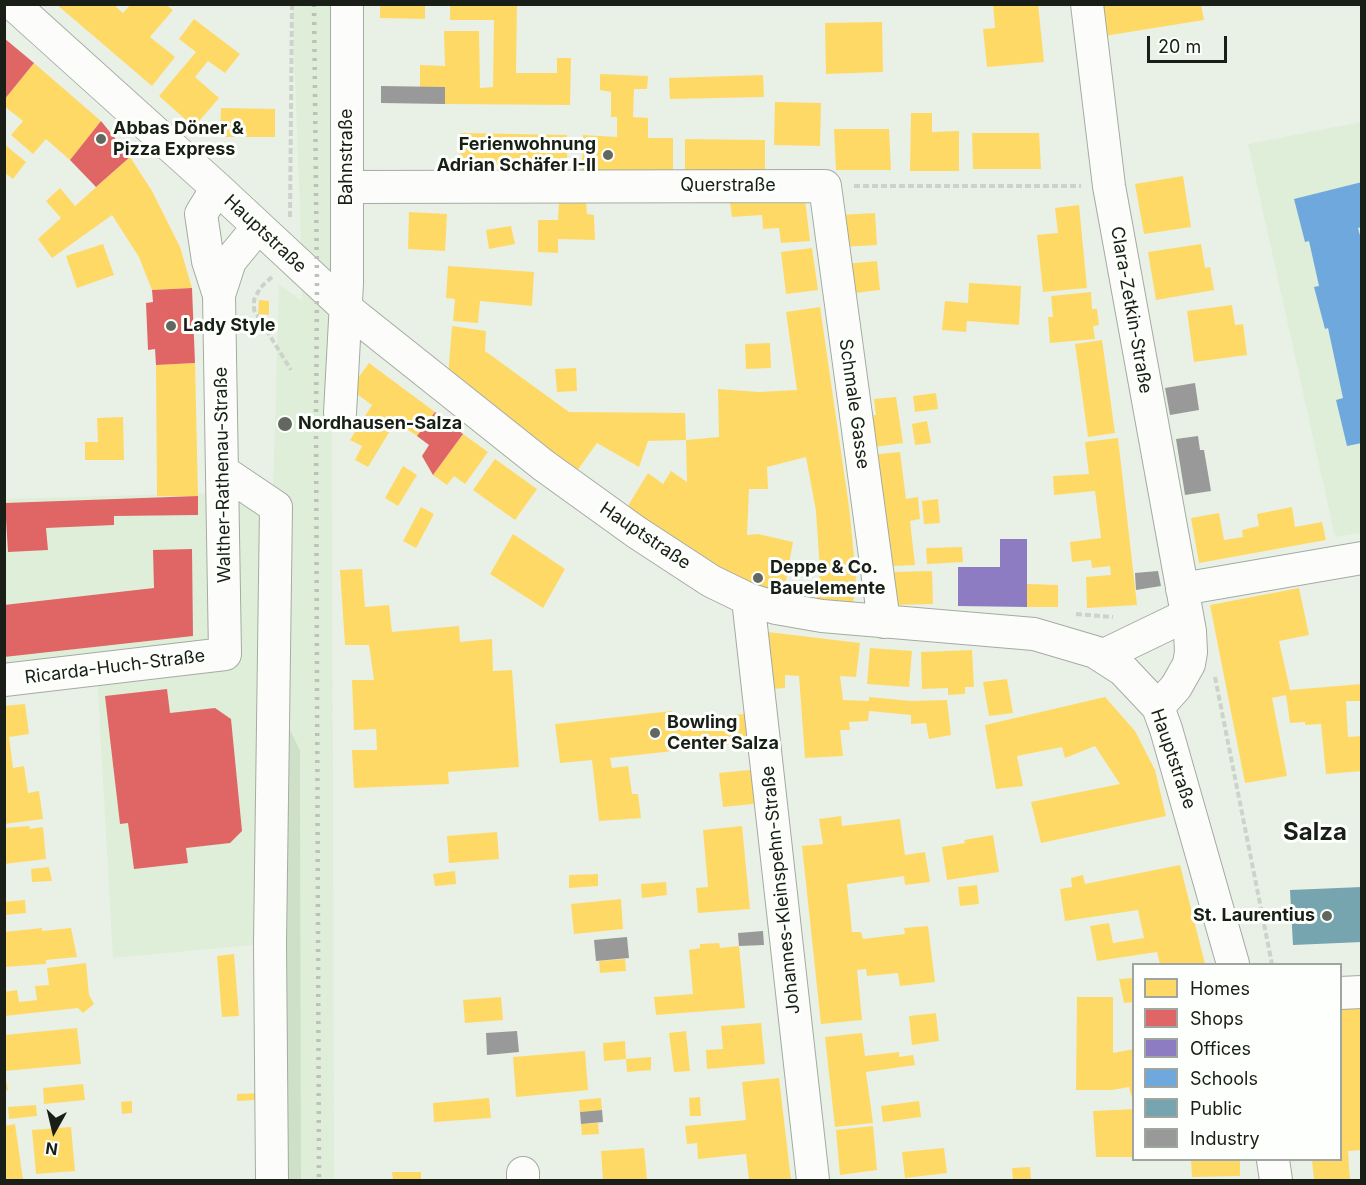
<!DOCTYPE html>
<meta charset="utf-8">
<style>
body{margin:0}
#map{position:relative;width:1366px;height:1185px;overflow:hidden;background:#e9f1e6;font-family:Inter,sans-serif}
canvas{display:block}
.frame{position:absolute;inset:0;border:6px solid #191f17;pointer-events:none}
.legend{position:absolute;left:1132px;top:963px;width:210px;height:198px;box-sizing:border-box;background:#fcfffb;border:2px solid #a1a5a0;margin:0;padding:8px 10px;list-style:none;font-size:18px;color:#191f17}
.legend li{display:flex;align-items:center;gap:12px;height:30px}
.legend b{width:30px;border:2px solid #a1a5a0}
.north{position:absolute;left:24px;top:1101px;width:60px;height:60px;-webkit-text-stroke:4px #fcfffb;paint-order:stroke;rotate:188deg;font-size:16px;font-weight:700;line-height:24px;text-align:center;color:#191f17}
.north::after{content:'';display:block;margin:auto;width:21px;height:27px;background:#191f17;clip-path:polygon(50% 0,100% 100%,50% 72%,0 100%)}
.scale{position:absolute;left:1147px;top:36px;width:80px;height:27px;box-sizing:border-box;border:3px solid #191f17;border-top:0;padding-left:8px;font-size:18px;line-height:21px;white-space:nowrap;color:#191f17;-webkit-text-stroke:4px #fcfffb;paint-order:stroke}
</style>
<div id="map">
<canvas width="1366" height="1185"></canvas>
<div class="frame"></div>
<ul class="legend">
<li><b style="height:16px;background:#ffd966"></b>Homes</li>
<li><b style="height:16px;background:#e06666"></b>Shops</li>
<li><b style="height:16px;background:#8e7cc3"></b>Offices</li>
<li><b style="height:16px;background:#6fa8dc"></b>Schools</li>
<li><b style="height:16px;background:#76a5af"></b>Public</li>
<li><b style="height:16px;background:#999"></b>Industry</li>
</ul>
<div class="north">N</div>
<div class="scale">20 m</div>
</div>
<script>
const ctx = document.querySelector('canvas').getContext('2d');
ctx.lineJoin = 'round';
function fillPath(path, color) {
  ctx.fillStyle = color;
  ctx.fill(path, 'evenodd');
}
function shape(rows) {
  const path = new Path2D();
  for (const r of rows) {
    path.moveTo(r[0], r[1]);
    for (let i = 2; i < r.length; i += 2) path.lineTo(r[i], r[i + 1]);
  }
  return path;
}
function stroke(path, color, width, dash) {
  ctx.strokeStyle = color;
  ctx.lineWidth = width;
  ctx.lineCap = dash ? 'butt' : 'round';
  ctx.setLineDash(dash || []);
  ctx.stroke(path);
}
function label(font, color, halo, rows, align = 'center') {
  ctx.font = font + ' Inter,sans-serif';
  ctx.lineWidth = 6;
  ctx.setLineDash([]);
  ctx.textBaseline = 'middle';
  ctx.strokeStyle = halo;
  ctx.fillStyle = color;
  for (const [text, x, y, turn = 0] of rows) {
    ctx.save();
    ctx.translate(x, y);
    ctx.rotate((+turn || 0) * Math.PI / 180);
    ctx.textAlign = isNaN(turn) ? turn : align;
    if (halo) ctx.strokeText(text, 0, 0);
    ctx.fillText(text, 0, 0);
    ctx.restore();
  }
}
fillPath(shape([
 [292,5,331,5,334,1180,301,1180,300,750,289,728,264,944,113,958,96,658,5,668,4,499,273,491,279,284,302,301,300,209],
 [1361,122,1361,533,1335,537,1248,144]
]), '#dfeed9');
fillPath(shape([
 [273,491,288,494,289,728,300,750,301,1180,267,1180]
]), '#cee0c7');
fillPath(shape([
 [56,4,113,4,123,13,131,4,165,4,173,10,150,37,175,57,152,86],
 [380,4,425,4,425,19,380,18],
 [450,4,517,4,516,73,557,73,557,58,571,58,570,105,445,104,445,87,420,87,420,65,445,66,444,31,479,31,480,88,493,87,494,20,450,20],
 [993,4,1038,4,1044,62,987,67,983,29,995,28],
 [1099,4,1201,4,1204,20,1104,36],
 [194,19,240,54,225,73,208,61,195,77,219,98,194,127,159,96,196,52,179,39],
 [882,22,883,72,826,74,825,23],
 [34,63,101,121,70,160,46,139,33,154,11,135,23,121,4,106,4,100],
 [600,74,648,76,647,89,634,89,633,117,648,118,648,138,673,138,673,173,582,171,583,135,617,137,617,117,611,117,611,92,600,90],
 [763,75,764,97,670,99,669,78],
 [775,102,821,103,820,146,774,145],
 [221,108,275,109,275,137,220,137],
 [911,113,932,113,932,132,959,131,959,171,910,171],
 [834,129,889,129,891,170,836,170],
 [461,133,567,135,567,172,460,170],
 [972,133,1039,133,1041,169,973,169],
 [685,139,765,140,765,175,685,175],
 [4,144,26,162,13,179,4,172],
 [130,157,152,191,180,247,192,288,152,290,139,257,112,215,52,258,38,239,61,218,46,201,60,188,75,206],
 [1183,176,1191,227,1144,234,1135,184],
 [805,199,810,241,781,243,779,228,763,229,762,215,732,217,730,203],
 [559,200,586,201,587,214,594,215,595,240,558,239,558,253,538,252,538,220,558,220],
 [1079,205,1087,288,1043,292,1037,235,1058,233,1055,208],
 [409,212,447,214,445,251,408,249],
 [875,213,877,245,840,247,838,215],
 [511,226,515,244,489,249,486,230],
 [103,244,114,275,77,288,66,256],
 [1201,244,1205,268,1210,267,1214,290,1156,300,1148,252],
 [812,248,818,290,786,294,781,252],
 [877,261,880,290,847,294,844,264],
 [448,266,534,272,532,306,480,301,478,323,453,321,455,299,446,298],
 [969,283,1021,286,1019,325,967,321,966,332,942,330,945,301,968,303],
 [1091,292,1092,309,1097,309,1099,325,1093,326,1095,339,1050,343,1048,317,1053,317,1051,296],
 [259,300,269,301,269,315,258,314],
 [1232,305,1235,325,1243,324,1247,355,1194,362,1187,311],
 [820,307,849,507,856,577,852,612,816,606,820,571,816,511,806,457,767,467,768,489,749,489,747,535,758,534,793,542,783,597,754,592,626,509,648,473,663,484,671,471,687,482,686,440,719,437,718,389,759,392,797,390,786,312],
 [452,326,486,331,485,351,569,412,685,413,686,440,648,441,639,467,597,443,574,475,448,377],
 [1102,340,1115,433,1088,437,1075,344],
 [770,343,771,368,746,369,745,344],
 [195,363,198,496,157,496,156,365],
 [369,363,435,412,417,436,396,421,368,467,355,460,362,446,350,440,372,405,350,389],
 [576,368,577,391,557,392,555,369],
 [936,393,938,409,915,412,913,396],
 [896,397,903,443,868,448,863,416,876,415,874,399],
 [123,417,124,460,85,460,85,442,98,442,97,418],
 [927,421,931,443,915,445,912,424],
 [463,434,488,452,465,484,454,476,447,485,433,475],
 [1118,438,1137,605,1087,608,1086,577,1111,575,1110,566,1092,568,1091,560,1072,562,1070,542,1101,538,1095,491,1054,495,1053,476,1089,474,1085,442],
 [900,452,906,499,918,497,920,519,910,521,915,565,893,566,891,547,881,548,869,455],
 [495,459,537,489,515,520,473,490],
 [403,466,417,475,398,506,385,498],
 [938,499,940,523,924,524,922,501],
 [421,507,434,514,416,548,403,541],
 [1292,507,1295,527,1322,522,1326,540,1199,563,1191,518,1219,513,1224,540,1243,537,1242,530,1259,526,1257,514],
 [513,534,565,569,543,608,490,574],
 [962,547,963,562,927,564,926,548],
 [362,569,365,607,389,605,392,632,459,626,460,642,492,639,493,671,512,670,519,767,448,772,449,784,354,788,352,750,377,750,376,729,354,730,352,680,374,680,369,645,345,645,340,570],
 [932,571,933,604,894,605,893,572],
 [1027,584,1058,585,1058,607,1027,607],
 [1299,588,1309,635,1279,641,1290,690,1362,684,1362,701,1346,701,1348,737,1362,736,1362,771,1326,774,1321,724,1305,725,1305,722,1290,723,1286,695,1272,698,1287,776,1245,783,1210,605],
 [768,632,860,643,856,677,840,676,843,700,869,701,869,697,911,701,947,700,951,735,929,739,926,723,911,724,911,715,869,711,868,721,849,722,850,730,840,730,843,756,805,758,799,676,785,675,785,688,771,689],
 [870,648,912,651,909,687,867,684],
 [972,650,974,687,965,687,965,694,948,695,948,688,922,689,921,652],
 [1007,679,1013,713,989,716,983,682],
 [1105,697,1135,731,1155,770,1166,816,1041,843,1031,802,1120,784,1095,746,1065,758,1062,747,1017,756,1023,786,996,789,985,725],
 [25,704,29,734,9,737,13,768,24,766,28,793,39,791,43,819,4,824,4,706],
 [672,711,673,722,752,713,755,742,610,758,612,768,628,766,632,794,638,794,641,818,599,821,592,760,560,763,555,724],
 [760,769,763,803,723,807,719,773],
 [841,816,842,826,900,819,905,855,925,852,930,882,905,885,904,876,847,884,852,932,861,932,863,939,905,934,904,928,928,926,935,982,900,986,898,973,867,976,866,969,857,970,862,1020,821,1024,802,846,823,844,819,819],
 [29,826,30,829,43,827,46,859,4,864,4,828],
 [742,826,750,909,698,913,696,888,708,887,703,830],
 [497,832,499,859,449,863,447,836],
 [993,835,999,872,947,880,942,847,965,843,964,840],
 [1180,865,1205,964,1160,964,1157,952,1097,961,1090,926,1109,923,1113,943,1144,938,1138,910,1065,921,1060,889,1072,887,1071,878,1083,875,1085,884],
 [49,867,52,881,32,882,31,869],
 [455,871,456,884,435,886,433,874],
 [598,874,598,886,569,888,569,875],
 [666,882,667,895,642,898,641,884],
 [977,885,979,904,960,906,958,887],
 [621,899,623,929,574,934,571,904],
 [25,900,26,913,4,915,4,902],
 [42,928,42,931,71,928,77,957,46,960,46,964,4,967,4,932],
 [719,943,720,948,739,946,745,1008,656,1015,654,997,693,994,689,950,700,948,700,944],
 [234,954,239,1016,222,1017,217,956],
 [625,959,626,971,600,973,599,961],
 [86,963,89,995,94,1004,83,1013,78,1008,4,1016,4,992,17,990,19,1002,37,1000,35,986,49,985,47,968],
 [1134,978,1134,1002,1124,1003,1119,979],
 [501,997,503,1020,465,1023,463,1000],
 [1077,997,1113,997,1113,1053,1134,1049,1134,1105,1129,1087,1112,1090,1076,1090],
 [1362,1001,1362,1150,1348,1151,1350,1180,1314,1180,1312,1160,1341,1160,1341,1002],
 [936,1013,939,1041,912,1045,909,1016],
 [761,1023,765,1064,707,1069,706,1050,723,1049,721,1026],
 [77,1028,81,1064,4,1071,4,1035],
 [686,1031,690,1071,674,1072,669,1033],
 [862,1033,865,1056,899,1052,899,1057,913,1055,915,1065,866,1072,873,1123,835,1127,825,1037],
 [625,1041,626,1059,604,1061,603,1043],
 [585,1051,588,1090,516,1097,513,1057],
 [651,1057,651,1070,627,1072,626,1059],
 [4,1071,8,1090,4,1091],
 [779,1078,791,1180,749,1180,746,1154,698,1159,697,1143,687,1144,685,1126,746,1120,742,1082],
 [83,1084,85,1100,44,1104,43,1088],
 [262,1093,263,1108,255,1108,255,1100,237,1101,237,1094],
 [700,1097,701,1116,690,1116,689,1098],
 [489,1098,491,1118,434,1122,433,1103],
 [601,1098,602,1110,580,1112,579,1100],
 [132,1101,132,1113,122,1114,121,1102],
 [919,1101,921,1117,883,1122,881,1106],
 [36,1105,37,1116,9,1119,8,1107],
 [1133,1109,1134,1157,1096,1157,1093,1111],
 [598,1123,599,1134,582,1135,581,1124],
 [15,1124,23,1180,4,1180,4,1126],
 [873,1126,877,1170,840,1175,836,1130],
 [71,1127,75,1171,36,1174,32,1130],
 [644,1148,647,1180,603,1180,601,1151],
 [944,1148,947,1173,905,1178,902,1152],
 [1191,1160,1240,1160,1240,1176,1192,1177],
 [1030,1167,1031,1180,1013,1180,1012,1168],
 [392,1172,421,1172,421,1180,393,1180]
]), '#ffd966');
fillPath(shape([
 [4,38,34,63,4,100],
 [101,121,130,157,96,187,70,160],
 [192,288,195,363,156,365,155,349,148,350,146,303,153,302,152,290],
 [435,412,463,434,433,475,422,456,429,445,417,436],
 [198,496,198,515,114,516,114,525,46,528,48,550,8,552,5,503],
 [192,549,193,636,4,657,4,605,154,588,153,550],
 [167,689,170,713,215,708,231,719,242,831,230,843,186,848,188,863,134,869,128,823,120,824,105,696]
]), '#e06666');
fillPath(shape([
 [1000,539,1027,539,1027,607,958,606,958,567,1000,567]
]), '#8e7cc3');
fillPath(shape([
 [1362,182,1362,227,1358,228,1362,243,1362,443,1347,446,1336,400,1343,398,1328,328,1325,329,1314,287,1319,286,1309,241,1305,242,1294,199]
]), '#6fa8dc');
fillPath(shape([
 [1362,887,1362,942,1293,945,1290,890]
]), '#76a5af');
fillPath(shape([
 [381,86,445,87,445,104,381,103],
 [1195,383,1199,410,1170,415,1165,388],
 [1198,436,1200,450,1204,450,1211,491,1185,495,1176,439],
 [1158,571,1161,586,1136,590,1135,573],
 [763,931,764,945,739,946,738,933],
 [627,937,629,958,596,961,594,940],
 [517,1031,519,1052,487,1055,486,1033],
 [602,1110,603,1122,581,1124,580,1112]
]), '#999');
const minor = shape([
 [13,4,217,188,347,309,543,465,636,532,711,581,748,599,776,608,822,616,1034,634,1095,652,1123,670,1158,707,1166,729,1233,964],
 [1087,4,1109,186,1190,631,1191,652,1189,664,1176,687,1158,707],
 [347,187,825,186,884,622],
 [219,295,230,261,258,227],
 [340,413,347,283,347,4],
 [224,472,276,507,270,943,272,1180],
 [1182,589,1362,558],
 [748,599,813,1180],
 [1102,656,1187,615],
 [4,680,225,654,219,295,208,261,201,214,217,188],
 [1340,993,1362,992],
 [1273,1160,1276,1180],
 [523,1173,523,1180]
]);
stroke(minor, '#a4aba2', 34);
stroke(shape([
 [854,186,1081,186],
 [290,217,292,4],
 [272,277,260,288,254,300,254,310,291,370],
 [1076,614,1113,617],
 [1215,677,1272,964]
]), '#ced2cd', 4, [6, 3]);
stroke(minor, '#fcfdfb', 32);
stroke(shape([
 [314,4,317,282,316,423,319,1180]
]), '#bec0bc', 4.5, [3, 6]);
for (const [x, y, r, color] of [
 [101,139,6,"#62685f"],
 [608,155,6,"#62685f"],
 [171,326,6,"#62685f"],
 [285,424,8,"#62685f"],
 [758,578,6,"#62685f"],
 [655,733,6,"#62685f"],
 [1327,916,6,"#62685f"]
]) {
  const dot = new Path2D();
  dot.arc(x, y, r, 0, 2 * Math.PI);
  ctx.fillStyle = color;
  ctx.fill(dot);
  stroke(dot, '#fcfffb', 2);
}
label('bold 18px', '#191f17', '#fcfffb', [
 ["Abbas Döner &",113,129],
 ["Pizza Express",113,150],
 ["Ferienwohnung",596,145,"right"],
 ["Adrian Schäfer I-II",596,166,"right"],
 ["Lady Style",183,326],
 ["Nordhausen-Salza",298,424],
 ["Deppe & Co.",770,568],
 ["Bauelemente",770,589],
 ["Bowling",667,723],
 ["Center Salza",667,744],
 ["St. Laurentius",1315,916,"right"]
], 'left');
label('18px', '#191f17', '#fcfffb', [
 ["Bahnstraße",347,157,-90],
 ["Querstraße",728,186],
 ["Hauptstraße",265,234,43],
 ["Clara-Zetkin-Straße",1131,310,80],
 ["Schmale Gasse",854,404,82],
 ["Walther-Rathenau-Straße",223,475,-91],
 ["Hauptstraße",645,536,34],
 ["Ricarda-Huch-Straße",115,667,-7],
 ["Hauptstraße",1173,759,71],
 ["Johannes-Kleinspehn-Straße",781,890,-96]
]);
label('bold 24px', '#191f17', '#fcfffb', [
 ["Salza",1315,833]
]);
</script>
